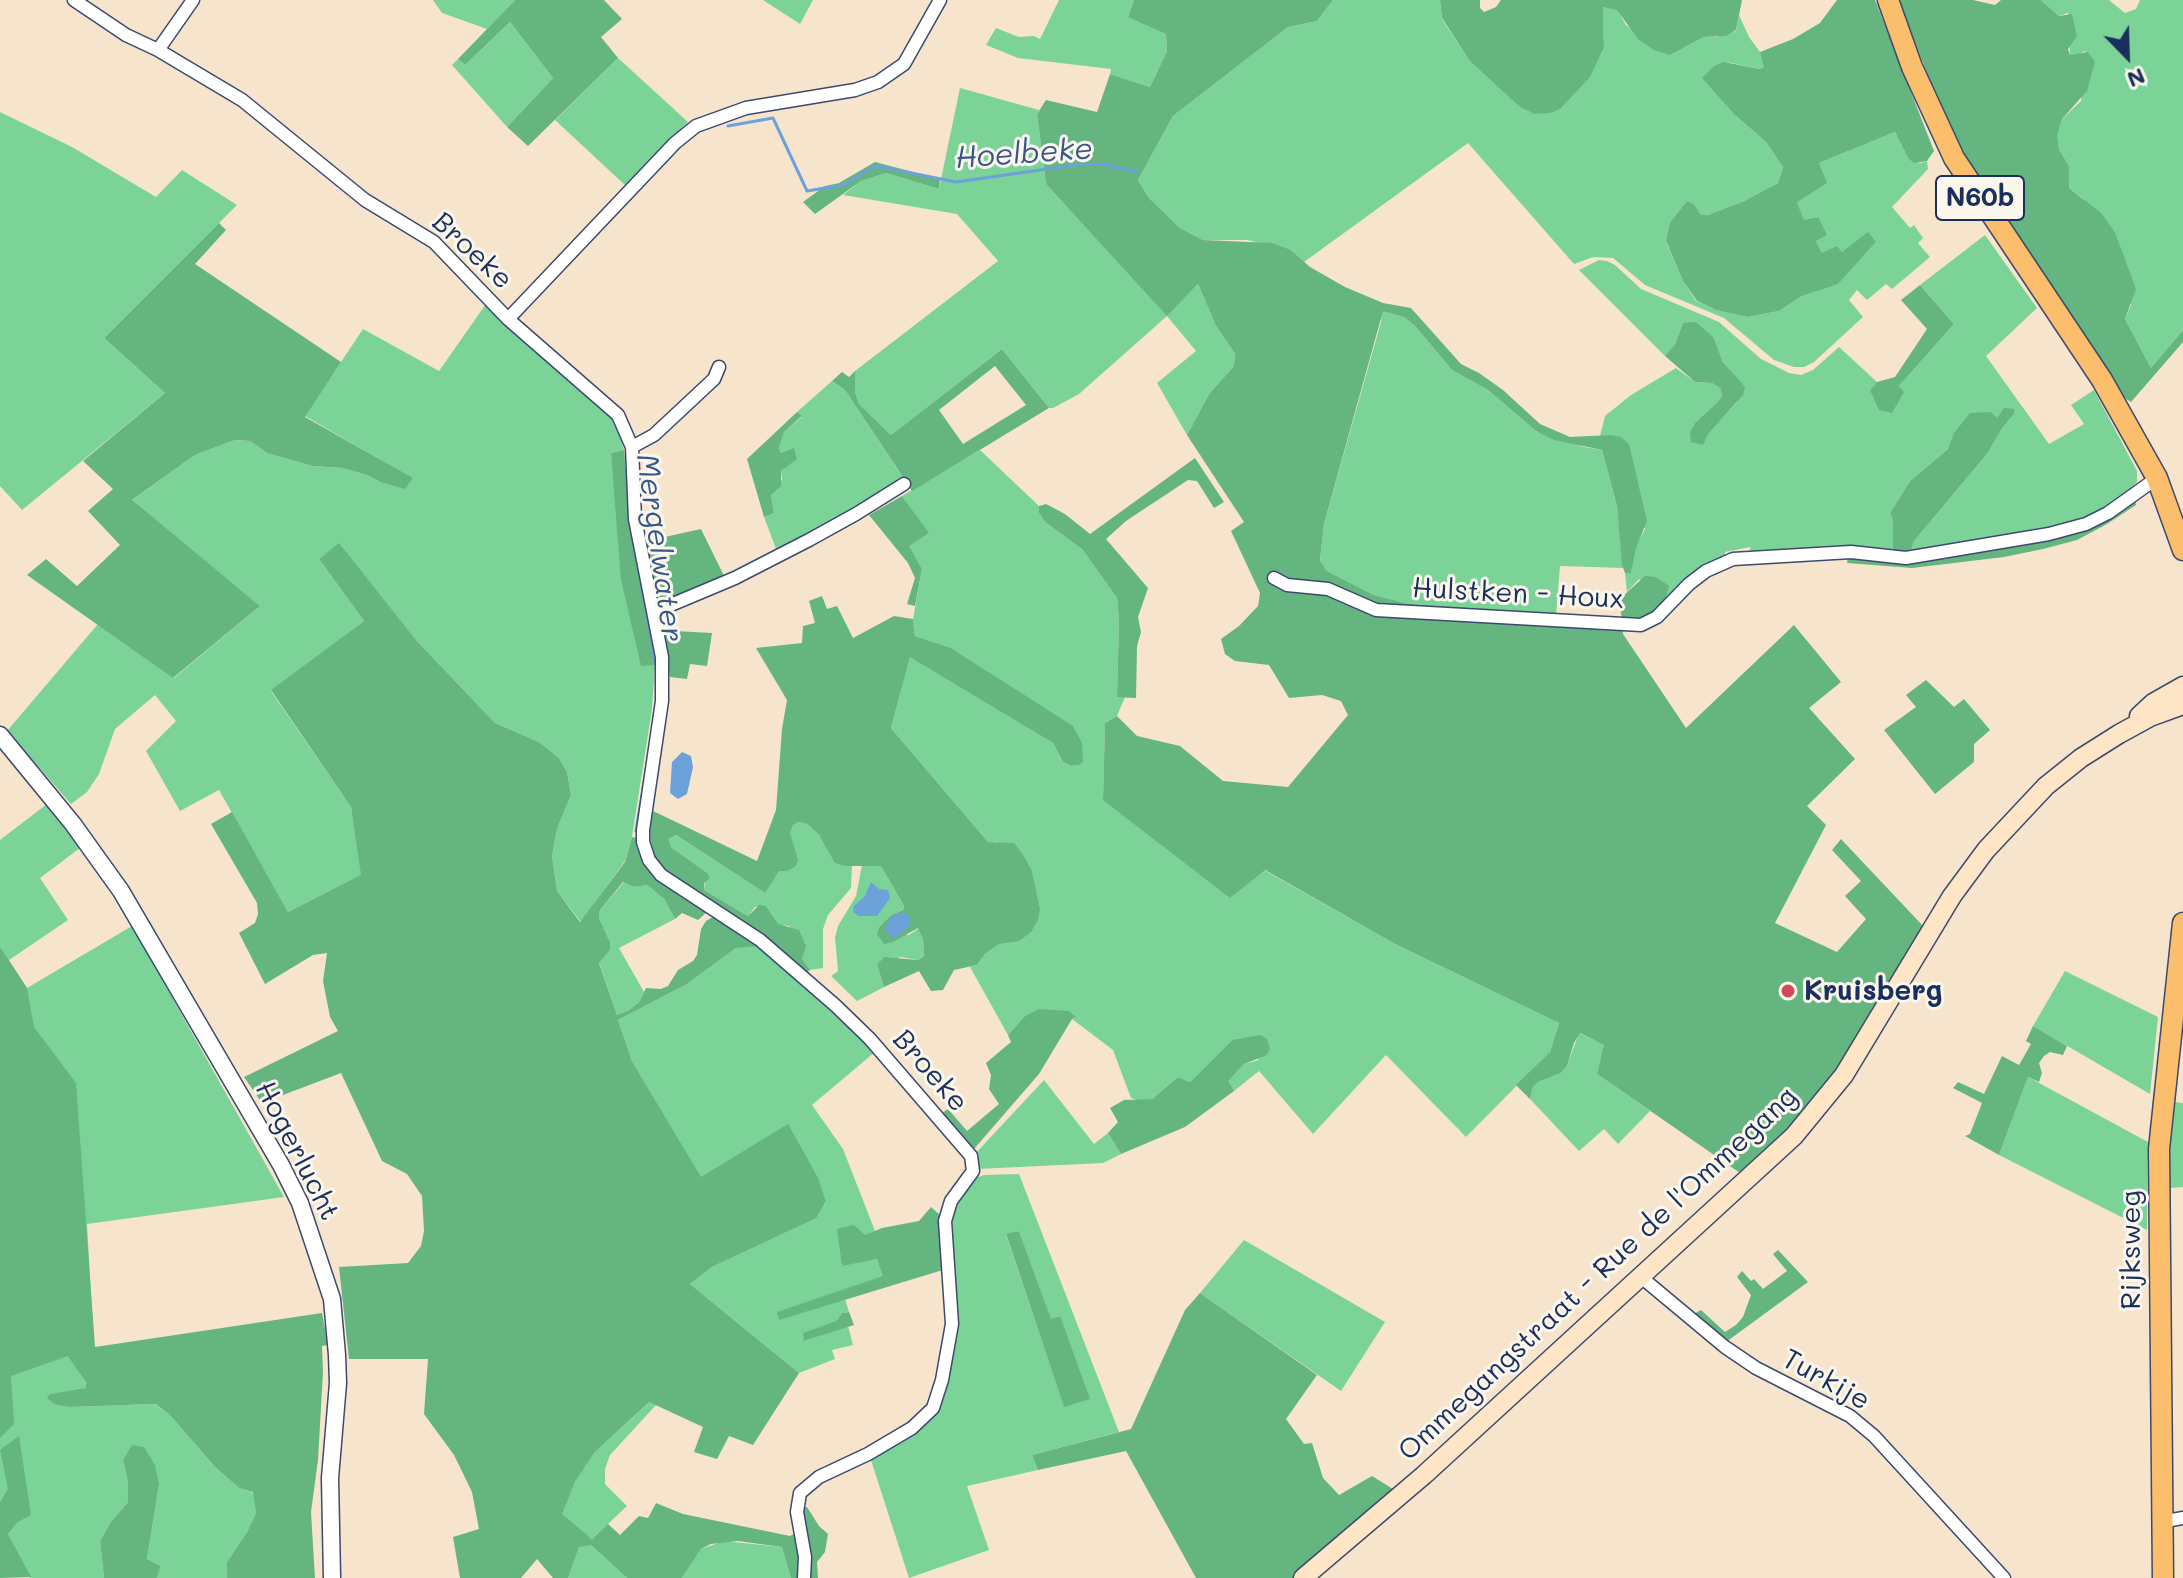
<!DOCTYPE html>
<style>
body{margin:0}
#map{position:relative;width:2183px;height:1578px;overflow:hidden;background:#f6e5cc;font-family:Mali,sans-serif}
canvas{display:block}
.north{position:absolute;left:2087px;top:16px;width:80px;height:80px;-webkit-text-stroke:6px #fbf7ec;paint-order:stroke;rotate:157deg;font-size:22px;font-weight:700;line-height:32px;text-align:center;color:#1b2f5e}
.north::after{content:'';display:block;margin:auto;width:28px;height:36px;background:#1b2f5e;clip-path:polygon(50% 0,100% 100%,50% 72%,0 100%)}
</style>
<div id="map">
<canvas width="2183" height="1578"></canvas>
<div class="north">N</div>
</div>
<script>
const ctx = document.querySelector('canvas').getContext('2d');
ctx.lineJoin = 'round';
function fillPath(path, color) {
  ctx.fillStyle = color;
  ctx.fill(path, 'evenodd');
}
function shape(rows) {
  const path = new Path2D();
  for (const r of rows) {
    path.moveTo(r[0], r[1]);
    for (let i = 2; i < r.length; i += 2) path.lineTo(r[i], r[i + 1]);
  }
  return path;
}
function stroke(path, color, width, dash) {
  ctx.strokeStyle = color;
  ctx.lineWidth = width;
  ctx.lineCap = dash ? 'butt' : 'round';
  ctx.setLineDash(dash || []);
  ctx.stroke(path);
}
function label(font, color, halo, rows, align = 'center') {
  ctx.font = font + ' Mali,sans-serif';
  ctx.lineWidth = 6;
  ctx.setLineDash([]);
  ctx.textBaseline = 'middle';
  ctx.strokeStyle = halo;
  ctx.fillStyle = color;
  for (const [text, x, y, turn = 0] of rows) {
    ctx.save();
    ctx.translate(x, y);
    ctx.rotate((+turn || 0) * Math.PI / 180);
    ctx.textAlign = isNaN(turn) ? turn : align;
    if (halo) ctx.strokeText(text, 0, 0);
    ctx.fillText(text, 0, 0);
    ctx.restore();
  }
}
fillPath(shape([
 [433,0,515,0,487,29,442,13],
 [763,0,813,0,800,24],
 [1059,0,1134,0,1128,17,1166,33,1167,51,1150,87,1110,74,1111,69,1018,58,986,45,996,28,1019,37,1034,36,1040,39],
 [1333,0,1440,0,1442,19,1469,60,1604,47,1603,7,1617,9,1626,25,1670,55,1704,37,1716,37,1736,31,1739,15,1749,37,1760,52,1765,67,1760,69,1727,62,1736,116,1766,142,1783,167,1778,183,1744,201,1708,215,1699,214,1694,204,1687,201,1670,222,1666,242,1683,281,1696,301,1716,310,1747,317,1779,311,1802,296,1838,283,1876,242,1841,253,1822,253,1816,241,1818,217,1804,221,1797,202,1819,163,1895,132,1908,158,1920,163,1927,161,1928,169,1892,207,1910,228,1914,225,1923,238,1918,243,1930,257,1892,289,1886,284,1867,300,1857,290,1849,300,1863,317,1814,362,1804,367,1794,367,1774,360,1724,318,1645,285,1613,258,1593,257,1574,264,1468,143,1304,262,1291,250,1247,240,1203,240,1180,228,1149,198,1138,180,1173,116,1288,27,1317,21],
 [2041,0,2109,0,2125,13,2136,9,2140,0,2183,0,2183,330,2151,368,2125,319,2131,305,2127,268,2115,232,2081,197,2069,188,2069,166,2059,149,2056,135,2062,119,2081,101,2085,51,2078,55,2070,55,2068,13,2059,16],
 [510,22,553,78,507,127,452,65,458,59,465,65],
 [618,58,688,122,626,186,555,120],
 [960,88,1039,110,1037,114,1046,184,1167,315,1198,284,1216,326,1235,354,1234,366,1209,394,1187,435,1157,383,1196,351,1167,316,1079,394,1053,408,1049,408,1002,349,891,435,859,404,855,392,855,371,998,261,957,214,843,195,861,181,886,173,939,189],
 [0,112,72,147,156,197,182,170,237,205,104,338,165,393,22,510,0,486],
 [1985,235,2037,308,1986,356,2049,444,2084,424,2071,405,2094,390,2137,471,2137,482,2118,502,2099,513,2063,527,1910,553,1914,541,1987,454,2003,427,2014,414,1998,418,1948,449,1910,481,1890,513,1893,521,1893,553,1751,554,1750,547,1725,552,1725,557,1664,604,1639,579,1627,592,1625,573,1631,573,1635,548,1645,529,1610,435,1600,436,1605,416,1631,395,1676,368,1695,382,1712,383,1720,388,1722,396,1717,404,1696,422,1707,434,1738,401,1730,370,1723,362,1714,338,1683,323,1675,344,1665,356,1579,270,1599,260,1607,261,1615,265,1641,289,1719,322,1761,359,1789,373,1801,375,1813,370,1839,347,1877,382,1870,390,1899,386,1954,324,1920,285],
 [486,304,610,415,619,430,624,450,611,453,641,665,655,665,652,709,632,837,625,861,581,922,557,891,552,856,557,829,571,795,567,772,559,758,539,742,495,723,417,641,339,544,319,559,364,621,271,691,351,807,362,875,288,912,219,790,180,811,146,751,176,721,155,695,115,729,99,774,87,792,71,804,7,731,98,624,174,678,260,606,131,501,195,455,235,440,250,441,267,453,312,466,343,468,367,475,380,482,405,488,412,478,305,416,363,329,439,371],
 [1382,310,1404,317,1415,326,1452,370,1488,390,1536,431,1584,447,1602,450,1617,506,1623,568,1560,566,1556,615,1409,604,1374,595,1327,571,1320,560,1324,524,1381,322],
 [832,381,845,390,905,481,778,554,764,517,774,513,771,495,782,480,781,471,787,465,794,449,781,453,779,448,784,432,802,417,797,412],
 [980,450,1039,506,1039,513,1045,522,1082,549,1117,598,1119,620,1117,697,1125,697,1117,716,1105,723,1103,800,1264,870,1395,944,1559,1023,1550,1052,1466,1137,1386,1055,1313,1134,1259,1071,1234,1091,1227,1081,1244,1064,1259,1060,1232,1040,1190,1082,1178,1077,1152,1099,1140,1101,1131,1098,1113,1050,1072,1019,1075,1018,1024,1017,1008,1035,970,967,977,965,985,954,999,944,1035,888,1032,871,997,842,988,842,891,728,910,656,1053,743,1063,762,1071,766,1080,765,949,647,915,636,913,619,922,569,908,546,928,533,902,496],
 [47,804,80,848,40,878,68,920,9,960,27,988,132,926,284,1197,87,1224,94,1347,69,1356,86,1384,86,1389,50,1394,69,1407,154,1404,169,1414,216,1468,239,1488,252,1492,255,1497,256,1513,247,1532,227,1562,227,1578,157,1578,161,1566,147,1559,159,1485,123,1460,128,1482,128,1502,110,1523,100,1541,104,1578,30,1578,8,1534,18,1522,8,1490,0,1502,0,840],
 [799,822,807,824,819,835,845,866,852,865,851,888,828,915,823,929,823,968,810,970,802,959,803,952,789,926,778,925,766,906,755,907,748,916,704,890,706,872,671,847,667,839,676,835,765,893,791,843,790,833,793,825],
 [862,865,881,866,904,906,903,910,891,915,879,927,877,934,909,935,919,928,923,939,924,956,918,960,901,957,877,965,884,987,857,1001,831,976,838,971,835,937,838,926,856,896],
 [624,882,634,887,647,885,664,899,675,919,619,948,644,992,639,1002,629,1010,617,1015,599,962,610,950,610,942,599,918,600,910],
 [747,945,757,946,774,959,875,1052,812,1105,843,1149,875,1231,865,1236,841,1265,877,1259,884,1276,827,1304,845,1299,849,1312,842,1313,836,1321,805,1341,848,1326,853,1345,832,1350,835,1359,799,1373,690,1284,712,1267,815,1218,826,1203,819,1179,788,1125,701,1178,632,1061,618,1020,687,984,736,948],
 [2065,971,2158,1017,2150,1094,2033,1026],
 [1579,1033,1605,1045,1597,1074,1650,1111,1618,1144,1604,1129,1579,1151,1530,1099,1533,1087,1538,1082,1561,1073,1567,1066],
 [2028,1077,2148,1142,2147,1230,1999,1155],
 [1044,1080,1094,1144,1108,1133,1121,1154,1103,1163,977,1169,975,1154],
 [2173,1102,2183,1103,2183,1187,2168,1188],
 [1019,1174,1119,1432,1032,1455,1038,1470,967,1486,989,1550,909,1578,870,1457,897,1442,944,1386,953,1209,970,1181,975,1178,984,1175],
 [1019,1231,1051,1320,1059,1316,1089,1399,1064,1406,1006,1235],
 [1244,1240,1385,1322,1341,1391,1200,1293],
 [649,1402,656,1405,610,1455,605,1469,605,1484,627,1506,592,1539,561,1514,575,1482,595,1452],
 [724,1541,782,1547,791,1578,682,1578,701,1549],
 [591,1545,627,1578,568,1578,579,1546]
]), '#7cd398');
fillPath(shape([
 [515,0,604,0,622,19,601,37,618,58,528,146,507,127,553,78,510,22,465,65,458,59],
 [1134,0,1333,0,1317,21,1288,27,1173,116,1138,180,1149,198,1180,228,1203,240,1272,243,1291,250,1310,267,1345,287,1383,303,1411,308,1461,364,1479,373,1503,390,1540,424,1570,437,1610,435,1621,437,1629,444,1647,521,1636,548,1631,573,1625,573,1622,565,1617,506,1602,450,1554,440,1536,431,1488,390,1452,370,1415,326,1404,317,1383,311,1324,524,1320,560,1327,571,1374,595,1409,604,1622,618,1619,602,1622,597,1645,576,1656,577,1669,586,1664,604,1653,616,1622,624,1623,634,1686,728,1794,625,1841,682,1809,708,1855,759,1807,806,1826,825,1775,923,1837,952,1866,919,1845,896,1861,881,1832,850,1841,839,1924,927,1834,1074,1800,1121,1743,1175,1597,1074,1604,1045,1580,1033,1574,1043,1567,1066,1561,1073,1538,1082,1533,1087,1530,1099,1516,1085,1550,1052,1559,1023,1395,944,1265,870,1230,898,1103,800,1105,723,1117,716,1137,736,1180,746,1223,781,1288,787,1348,715,1341,701,1322,695,1289,698,1269,665,1235,661,1225,654,1221,639,1239,626,1258,606,1260,593,1231,531,1244,522,1187,435,1209,394,1234,366,1235,354,1216,326,1198,284,1167,316,1046,184,1037,114,1046,100,1097,112,1110,74,1150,87,1167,51,1166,34,1128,17],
 [1440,0,1480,0,1480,8,1484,12,1496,7,1501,0,1742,0,1736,30,1726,36,1704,37,1670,55,1654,50,1638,39,1617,10,1603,7,1604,47,1590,77,1560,109,1550,113,1535,114,1520,107,1469,60,1442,18],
 [1837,0,1875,0,1934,151,1927,161,1914,163,1908,158,1895,132,1819,163,1827,183,1797,202,1804,220,1818,217,1827,235,1816,241,1822,253,1837,246,1842,252,1868,232,1876,242,1838,284,1802,296,1779,311,1747,317,1716,310,1697,301,1683,281,1666,241,1670,222,1687,201,1694,204,1700,214,1708,215,1744,201,1778,183,1783,167,1766,142,1736,116,1702,78,1714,66,1724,62,1760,69,1764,67,1760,52,1793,39,1820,23],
 [1899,0,1973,0,1995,5,2001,0,2041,0,2059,16,2072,14,2077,36,2068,49,2070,55,2088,52,2095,62,2087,91,2062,119,2057,135,2059,149,2069,166,2069,188,2101,213,2115,232,2136,289,2125,319,2151,368,2183,330,2183,342,2131,402,2126,399,1963,154,1942,112],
 [875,162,940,179,939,189,886,173,861,181,815,214,803,202,825,186,839,183],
 [219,223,226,230,195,264,341,362,305,417,413,478,405,489,380,482,367,475,343,468,312,466,267,453,250,441,235,440,195,455,132,500,260,606,173,678,27,575,46,559,77,586,120,545,88,511,113,489,83,461,165,393,104,338],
 [1920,285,1954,324,1899,386,1904,392,1892,413,1879,410,1870,390,1877,382,1895,377,1927,329,1901,300],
 [1696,322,1714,338,1723,362,1745,387,1743,395,1708,434,1703,445,1691,442,1690,432,1696,422,1717,403,1722,396,1720,388,1712,383,1695,382,1665,356,1675,344,1683,323],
 [1002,349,1049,408,912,491,845,390,832,381,842,372,849,377,855,371,855,392,859,404,891,435],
 [995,366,1026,405,963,444,939,410],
 [2004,408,2014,409,2014,414,2003,427,1987,454,1914,541,1910,553,1893,553,1893,521,1890,513,1910,481,1948,449,1954,433,1970,413,1991,412,1997,418],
 [797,412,802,416,784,432,779,448,781,453,794,448,797,459,781,471,781,486,771,495,774,513,764,517,747,459],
 [624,450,633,544,701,529,726,580,667,604,669,622,675,631,712,633,707,666,690,664,687,679,670,677,668,664,641,666,621,580,611,453],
 [1195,458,1224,502,1214,508,1197,481,1188,480,1126,521,1106,539,1148,588,1138,617,1141,632,1137,646,1136,698,1117,697,1119,620,1117,598,1082,549,1045,522,1039,513,1039,506,1046,504,1065,514,1090,534],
 [902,496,929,533,909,546,922,569,915,606,907,604,915,578,908,563,869,515],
 [2135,497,2136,505,2107,524,2077,540,2043,549,2004,557,1912,568,1847,563,1848,557,1912,562,2044,539],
 [339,543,417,641,495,723,539,742,559,758,567,772,571,795,557,829,552,856,557,891,580,922,625,862,632,837,638,838,648,870,656,880,709,910,698,920,682,913,675,919,664,899,647,885,634,887,623,882,600,910,599,918,610,942,610,950,599,963,617,1015,629,1010,639,1002,646,988,661,989,668,986,678,970,693,961,697,955,701,929,706,921,713,917,719,918,757,946,736,948,687,984,618,1020,632,1061,701,1177,788,1124,819,1179,826,1202,816,1218,712,1267,690,1284,799,1373,753,1445,729,1436,717,1459,694,1452,703,1427,649,1402,595,1452,575,1482,562,1514,592,1539,608,1524,620,1535,639,1516,648,1518,656,1503,683,1514,790,1536,802,1530,800,1508,807,1507,819,1526,828,1534,825,1552,817,1562,818,1578,791,1578,782,1547,738,1541,711,1544,701,1549,682,1578,627,1578,591,1545,579,1547,568,1578,553,1578,537,1559,521,1578,460,1578,453,1537,479,1529,472,1492,454,1455,424,1414,428,1359,349,1359,339,1267,408,1263,421,1246,424,1231,422,1196,407,1174,382,1161,341,1073,262,1103,244,1077,338,1031,330,1017,323,981,327,953,313,955,265,984,239,933,255,923,258,914,257,903,211,824,232,812,288,912,361,875,351,807,271,690,364,621,319,559],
 [822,596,827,609,837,606,853,638,894,616,913,619,915,636,949,647,1073,726,1082,743,1083,761,1080,765,1071,766,1063,762,1053,743,910,657,891,728,988,842,1014,843,1022,853,1032,871,1040,909,1038,920,1031,932,1019,941,999,944,985,954,977,965,954,970,943,990,931,991,919,971,884,987,877,965,884,957,918,960,924,956,923,939,918,928,893,942,884,944,877,934,879,927,891,915,903,910,904,906,881,866,845,866,835,863,819,835,807,824,799,822,793,825,790,833,798,860,796,866,787,871,779,871,765,893,676,835,668,839,671,847,706,872,710,878,704,883,704,890,748,916,759,905,766,906,778,924,799,930,806,946,802,959,810,970,806,973,661,866,651,850,649,809,757,861,776,810,782,729,787,700,756,648,802,643,803,626,815,623,809,601],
 [1926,680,1954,707,1964,699,1990,730,1974,744,1974,762,1935,794,1884,730,1916,707,1906,695],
 [0,947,27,988,34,1027,76,1083,95,1347,322,1313,328,1345,322,1346,323,1372,318,1460,311,1512,315,1578,227,1578,227,1562,247,1532,256,1513,253,1492,239,1488,216,1468,169,1414,155,1404,69,1407,54,1404,47,1398,50,1394,86,1388,86,1383,68,1356,11,1376,14,1424,0,1438],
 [1039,1009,1069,1011,1076,1017,1072,1019,1039,1074,974,1149,942,1113,948,1109,967,1131,999,1104,989,1089,991,1075,986,1063,1011,1042,1008,1035,1024,1017],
 [2033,1026,2067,1046,2063,1055,2050,1052,2044,1056,2039,1063,2042,1073,2039,1082,2028,1077,1999,1155,1965,1136,1970,1134,1982,1103,1953,1088,1958,1082,1984,1094,2002,1056,2019,1065,2031,1044,2026,1041],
 [1261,1035,1267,1039,1270,1049,1267,1055,1244,1064,1228,1081,1234,1091,1185,1127,1121,1154,1108,1133,1118,1122,1110,1108,1124,1100,1152,1099,1178,1077,1190,1082,1232,1040],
 [931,1207,942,1217,946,1269,779,1320,777,1312,883,1276,877,1259,842,1266,837,1229,854,1225,865,1235,882,1228,919,1221],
 [1019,1231,1051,1319,1060,1316,1090,1399,1064,1407,1006,1234],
 [1778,1250,1808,1282,1726,1342,1692,1315,1701,1310,1725,1332,1736,1325,1743,1317,1751,1295,1737,1277,1742,1271,1751,1281,1754,1279,1763,1289,1787,1271,1773,1254],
 [1200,1293,1317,1375,1286,1419,1304,1444,1312,1443,1323,1478,1339,1495,1372,1476,1393,1489,1298,1578,1196,1578,1126,1451,1038,1470,1032,1455,1131,1429,1185,1310],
 [849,1312,854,1325,804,1341,803,1333,836,1321,842,1313],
 [19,1436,31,1515,18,1522,8,1534,31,1577,0,1578,0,1502,8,1489,0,1450],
 [132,1445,144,1447,155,1465,159,1485,147,1559,161,1566,157,1578,104,1578,100,1541,110,1523,128,1502,128,1482,123,1460]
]), '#65b580');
fillPath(shape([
 [682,752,691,756,693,767,687,794,678,799,670,793,672,762],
 [871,882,879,889,888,890,890,898,877,916,859,916,854,913,853,907,865,896],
 [901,912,909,916,911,923,899,936,893,937,886,932,887,923,891,917]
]), '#6ca1d9');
stroke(shape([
 [728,126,773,118,807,191,843,185,876,166,956,182,1082,164,1107,165,1137,172],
 [636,554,656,665],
 [636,831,649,752]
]), '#6ca1d9', 3);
const minor = shape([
 [74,0,126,35,158,50,242,100,365,200,434,242,508,319,618,415,632,447,635,519,662,657,662,701,643,830,643,842,649,860,661,875,760,940,836,1006,870,1039,971,1156,973,1171,951,1201,945,1221,952,1324,942,1380,933,1408,912,1428,868,1454,819,1477,800,1493,797,1512,805,1557,804,1578],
 [158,50,193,0],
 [508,319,675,143,696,126,746,108,855,90,878,82,904,64,940,0],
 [632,447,654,435,714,379,719,367],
 [1274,578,1287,585,1328,589,1376,610,1641,625,1657,617,1689,584,1706,571,1733,559,1851,552,1906,558,2049,534,2086,524,2108,513,2157,478],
 [654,612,735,578,809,540,856,514,904,484],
 [1641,1277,1725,1347,1756,1368,1850,1416,1874,1436,2004,1578],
 [2161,1522,2183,1518]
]);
const tertiary = shape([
 [0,735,73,824,121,891,281,1165,300,1203,332,1299,337,1355,338,1383,330,1478,332,1578]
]);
const secondary = shape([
 [2139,716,2153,703,2183,686],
 [1303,1578,1424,1475,1794,1136,1844,1075,1952,896,1986,850,2046,786,2081,758,2119,734,2150,717,2183,705]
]);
const primary = shape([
 [1888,0,1912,67,1954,158,2102,380,2157,478,2183,550],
 [2163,1578,2159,1149,2183,923]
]);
stroke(minor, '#3c4a6e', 15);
stroke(tertiary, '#3c4a6e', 19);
stroke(secondary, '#3c4a6e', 21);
stroke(primary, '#3c4a6e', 23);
stroke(minor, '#fff', 12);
stroke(tertiary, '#fff', 16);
stroke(secondary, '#fde5c5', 18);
stroke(primary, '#fabe6d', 20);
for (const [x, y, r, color] of [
 [1788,991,8,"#d1495b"]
]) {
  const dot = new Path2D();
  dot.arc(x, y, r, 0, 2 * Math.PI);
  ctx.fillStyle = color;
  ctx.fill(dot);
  stroke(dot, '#fbf7ec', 3);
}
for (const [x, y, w] of [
 [1980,198,88]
]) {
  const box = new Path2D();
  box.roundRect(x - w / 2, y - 22, w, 44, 6);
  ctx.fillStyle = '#fbf7ec';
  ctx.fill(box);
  stroke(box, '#1b2f5e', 2);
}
label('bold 26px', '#1b2f5e', null, [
 ["N60b",1980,198]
]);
label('28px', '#1b2f5e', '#fbf7ec', [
 ["Broeke",472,251,43],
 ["Hulstken - Houx",1518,594,3],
 ["Broeke",930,1071,49],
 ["Hogerlucht",297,1151,63],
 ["Rijksweg",2131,1250,-90],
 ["Ommegangstraat - Rue de l'Ommegang",1598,1274,-43],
 ["Turkije",1826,1380,29]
]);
label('bold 28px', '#1b2f5e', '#fbf7ec', [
 ["Kruisberg",1804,991]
], 'left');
label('italic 30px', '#375789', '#fbf7ec', [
 ["Hoelbeke",1024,154,-4],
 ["Mergelwater",659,548,82]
]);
</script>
